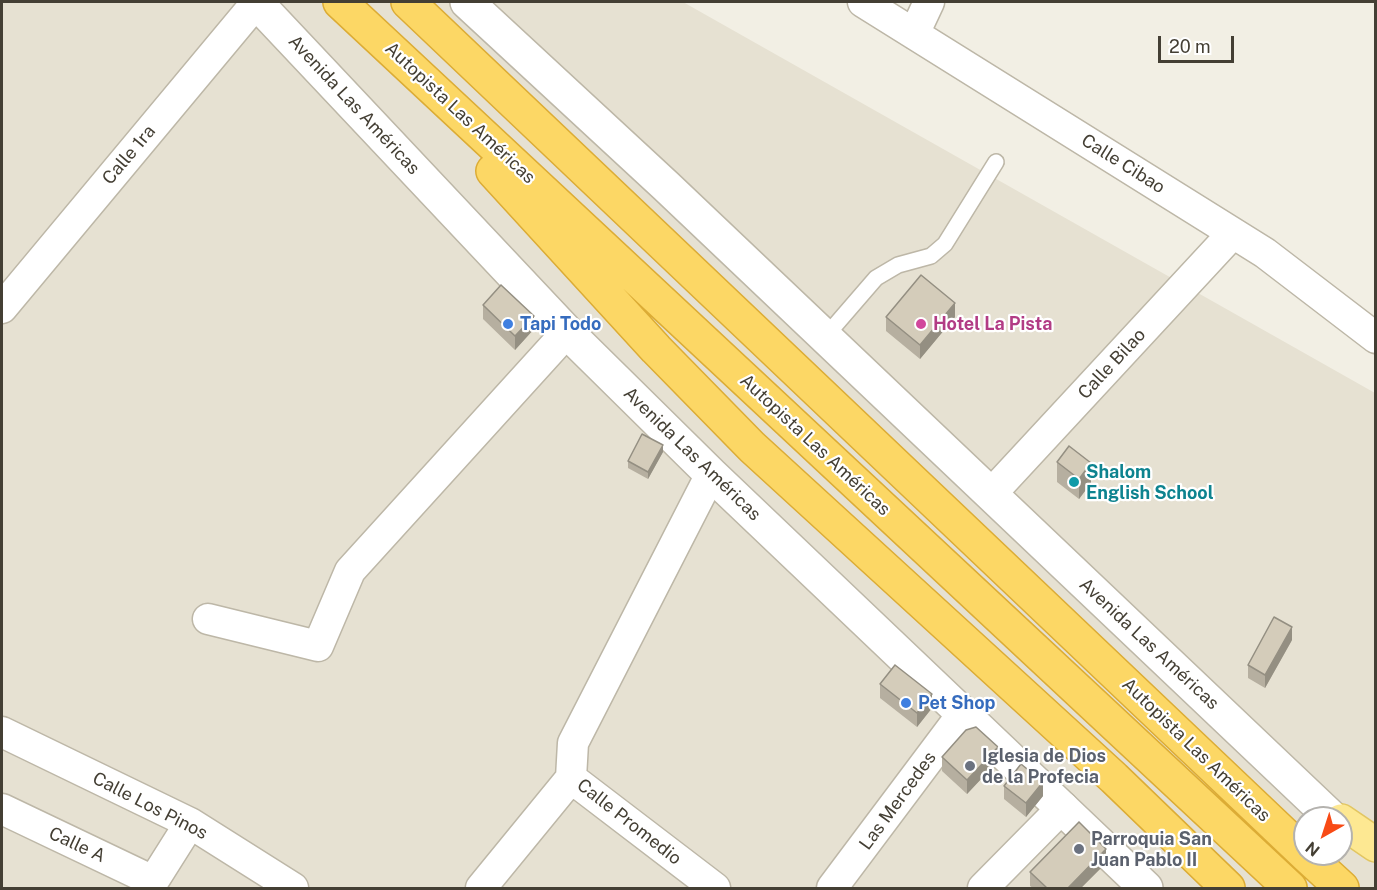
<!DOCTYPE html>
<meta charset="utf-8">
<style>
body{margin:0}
#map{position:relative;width:1377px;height:890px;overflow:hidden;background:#f2efe4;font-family:"Public Sans",sans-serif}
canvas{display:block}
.frame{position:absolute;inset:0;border:3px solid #443f34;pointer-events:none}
.north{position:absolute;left:1293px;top:806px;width:60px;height:60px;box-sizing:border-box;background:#fff;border:2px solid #b4b2ae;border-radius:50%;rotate:219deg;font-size:16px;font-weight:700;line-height:24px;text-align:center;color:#443f34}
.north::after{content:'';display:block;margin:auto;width:21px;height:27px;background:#f84a15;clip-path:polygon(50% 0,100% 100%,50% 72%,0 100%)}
.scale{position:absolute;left:1158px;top:36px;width:76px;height:27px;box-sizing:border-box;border:3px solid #443f34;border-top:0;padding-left:8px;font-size:18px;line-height:21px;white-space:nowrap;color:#443f34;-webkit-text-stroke:4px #fff;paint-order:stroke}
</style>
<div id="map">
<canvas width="1377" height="890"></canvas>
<div class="frame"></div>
<div class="north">N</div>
<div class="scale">20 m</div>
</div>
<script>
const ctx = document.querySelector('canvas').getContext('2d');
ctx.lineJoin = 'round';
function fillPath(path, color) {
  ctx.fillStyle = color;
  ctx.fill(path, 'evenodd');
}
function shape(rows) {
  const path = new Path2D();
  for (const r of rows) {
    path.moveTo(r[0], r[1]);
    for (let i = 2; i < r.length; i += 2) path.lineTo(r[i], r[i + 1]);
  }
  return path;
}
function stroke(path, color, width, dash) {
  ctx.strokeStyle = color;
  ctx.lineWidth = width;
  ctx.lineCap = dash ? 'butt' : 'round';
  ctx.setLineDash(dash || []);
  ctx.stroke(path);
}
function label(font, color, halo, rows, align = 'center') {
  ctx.font = font + ' "Public Sans",sans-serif';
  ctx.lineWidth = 4.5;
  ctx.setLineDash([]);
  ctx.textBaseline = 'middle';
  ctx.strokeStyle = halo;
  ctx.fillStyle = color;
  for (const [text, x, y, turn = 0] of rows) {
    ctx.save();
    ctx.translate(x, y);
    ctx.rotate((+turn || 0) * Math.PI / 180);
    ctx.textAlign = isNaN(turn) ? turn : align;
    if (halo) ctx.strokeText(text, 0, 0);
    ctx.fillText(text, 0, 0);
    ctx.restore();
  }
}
fillPath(shape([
 [2,2,683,2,1375,393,1375,888,2,888],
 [1305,818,1341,818,1341,854,1305,854]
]), '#e6e1d2');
const service = shape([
 [825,337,876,278,898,265,931,256,945,244,996,162]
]);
const minor = shape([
 [863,2,1265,253,1376,338],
 [914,34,929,2],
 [2,308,257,2],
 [991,494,1233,233],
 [208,619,318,646,350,571,567,332],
 [2,732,190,823,293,888],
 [571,778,715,888],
 [2,809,153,881],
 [149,888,190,823],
 [481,888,571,778,573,743,711,474],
 [832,888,964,712],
 [983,888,1063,807]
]);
const tertiary = shape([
 [256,2,567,332,711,474,1146,888],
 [467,2,666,186,1332,818]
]);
const primary = shape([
 [1341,821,1376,845]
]);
const motorway = shape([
 [340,2,1290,888],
 [408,2,1305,854],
 [493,171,656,349,752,447,1114,778,1228,888],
 [1305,854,1342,888]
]);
stroke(service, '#bdb7a7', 18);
stroke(minor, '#bdb7a7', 33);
stroke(tertiary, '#bdb7a7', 36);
stroke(primary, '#e2c662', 36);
stroke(motorway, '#dcac35', 36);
stroke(service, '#fff', 15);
stroke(minor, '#fff', 30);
stroke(tertiary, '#fff', 33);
stroke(primary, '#fde892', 33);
stroke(motorway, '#fcd765', 33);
fillPath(shape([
 [483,305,534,329,515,350,483,319],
 [886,317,955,317,920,359,886,331],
 [663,452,648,479,628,468,628,461],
 [1057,462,1091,483,1079,499,1057,482],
 [1292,640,1265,688,1248,678,1248,665],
 [880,684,932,708,917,727,880,698],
 [942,757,998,761,967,794,942,771],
 [1004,786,1043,796,1026,817,1004,799],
 [1106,863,1081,888,1033,888,1030,886,1030,872]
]), '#b6afa0');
fillPath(shape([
 [955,303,955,317,920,359,920,345],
 [534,316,534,329,515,350,515,336],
 [663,445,663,452,648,479,648,472],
 [1091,463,1091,483,1079,499,1079,479],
 [1292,627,1292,640,1265,688,1265,675],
 [932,694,932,708,917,727,917,713],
 [998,747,998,761,967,794,967,780],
 [1043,782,1043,796,1026,817,1026,803],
 [1106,849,1106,863,1081,888,1068,888]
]), '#948f82');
const building = shape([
 [921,275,955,303,920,345,886,317,921,275],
 [501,285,534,316,515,336,483,305,501,285],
 [642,434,663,445,648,472,628,461,642,434],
 [1069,446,1091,463,1079,479,1057,462,1069,446],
 [1274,617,1292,627,1265,675,1248,665,1274,617],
 [895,665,932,694,917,713,880,684,895,665],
 [976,727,998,747,967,780,942,757,966,730,976,727],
 [1021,764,1043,782,1026,803,1004,786,1021,764],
 [1079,822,1106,849,1068,888,1047,888,1030,872,1079,822]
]);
fillPath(building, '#d4ccba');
stroke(building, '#948f82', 1.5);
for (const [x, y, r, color] of [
 [508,324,6,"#3f7fe0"],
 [921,324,6,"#d1479c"],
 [1074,482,6,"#0f9aa8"],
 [906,703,6,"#3f7fe0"],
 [970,766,6,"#6b7280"],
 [1079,849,6,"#6b7280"]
]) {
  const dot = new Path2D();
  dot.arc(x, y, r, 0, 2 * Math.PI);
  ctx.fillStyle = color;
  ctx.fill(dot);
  stroke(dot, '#fff', 2);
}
label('18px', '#443f34', '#fff', [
 ["Avenida Las Américas",354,105,47],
 ["Autopista Las Américas",460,113,43],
 ["Calle 1ra",129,155,-50],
 ["Calle Cibao",1123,164,32],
 ["Calle Bilao",1112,364,-47],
 ["Autopista Las Américas",815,445,43],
 ["Avenida Las Américas",692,454,44],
 ["Avenida Las Américas",1149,644,43],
 ["Autopista Las Américas",1196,750,44],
 ["Las Mercedes",898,801,-54],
 ["Calle Los Pinos",150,806,27],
 ["Calle Promedio",629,822,38],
 ["Calle A",77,845,25]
]);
label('bold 18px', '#366cbe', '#fff', [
 ["Tapi Todo",520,324],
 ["Pet Shop",918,703]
], 'left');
label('bold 18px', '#b23c85', '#fff', [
 ["Hotel La Pista",933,324]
], 'left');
label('bold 18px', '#0d838f', '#fff', [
 ["Shalom",1086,472],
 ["English School",1086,493]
], 'left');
label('bold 18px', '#5b616d', '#fff', [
 ["Iglesia de Dios",982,756],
 ["de la Profecia",982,777],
 ["Parroquia San",1091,839],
 ["Juan Pablo II",1091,860]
], 'left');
</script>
